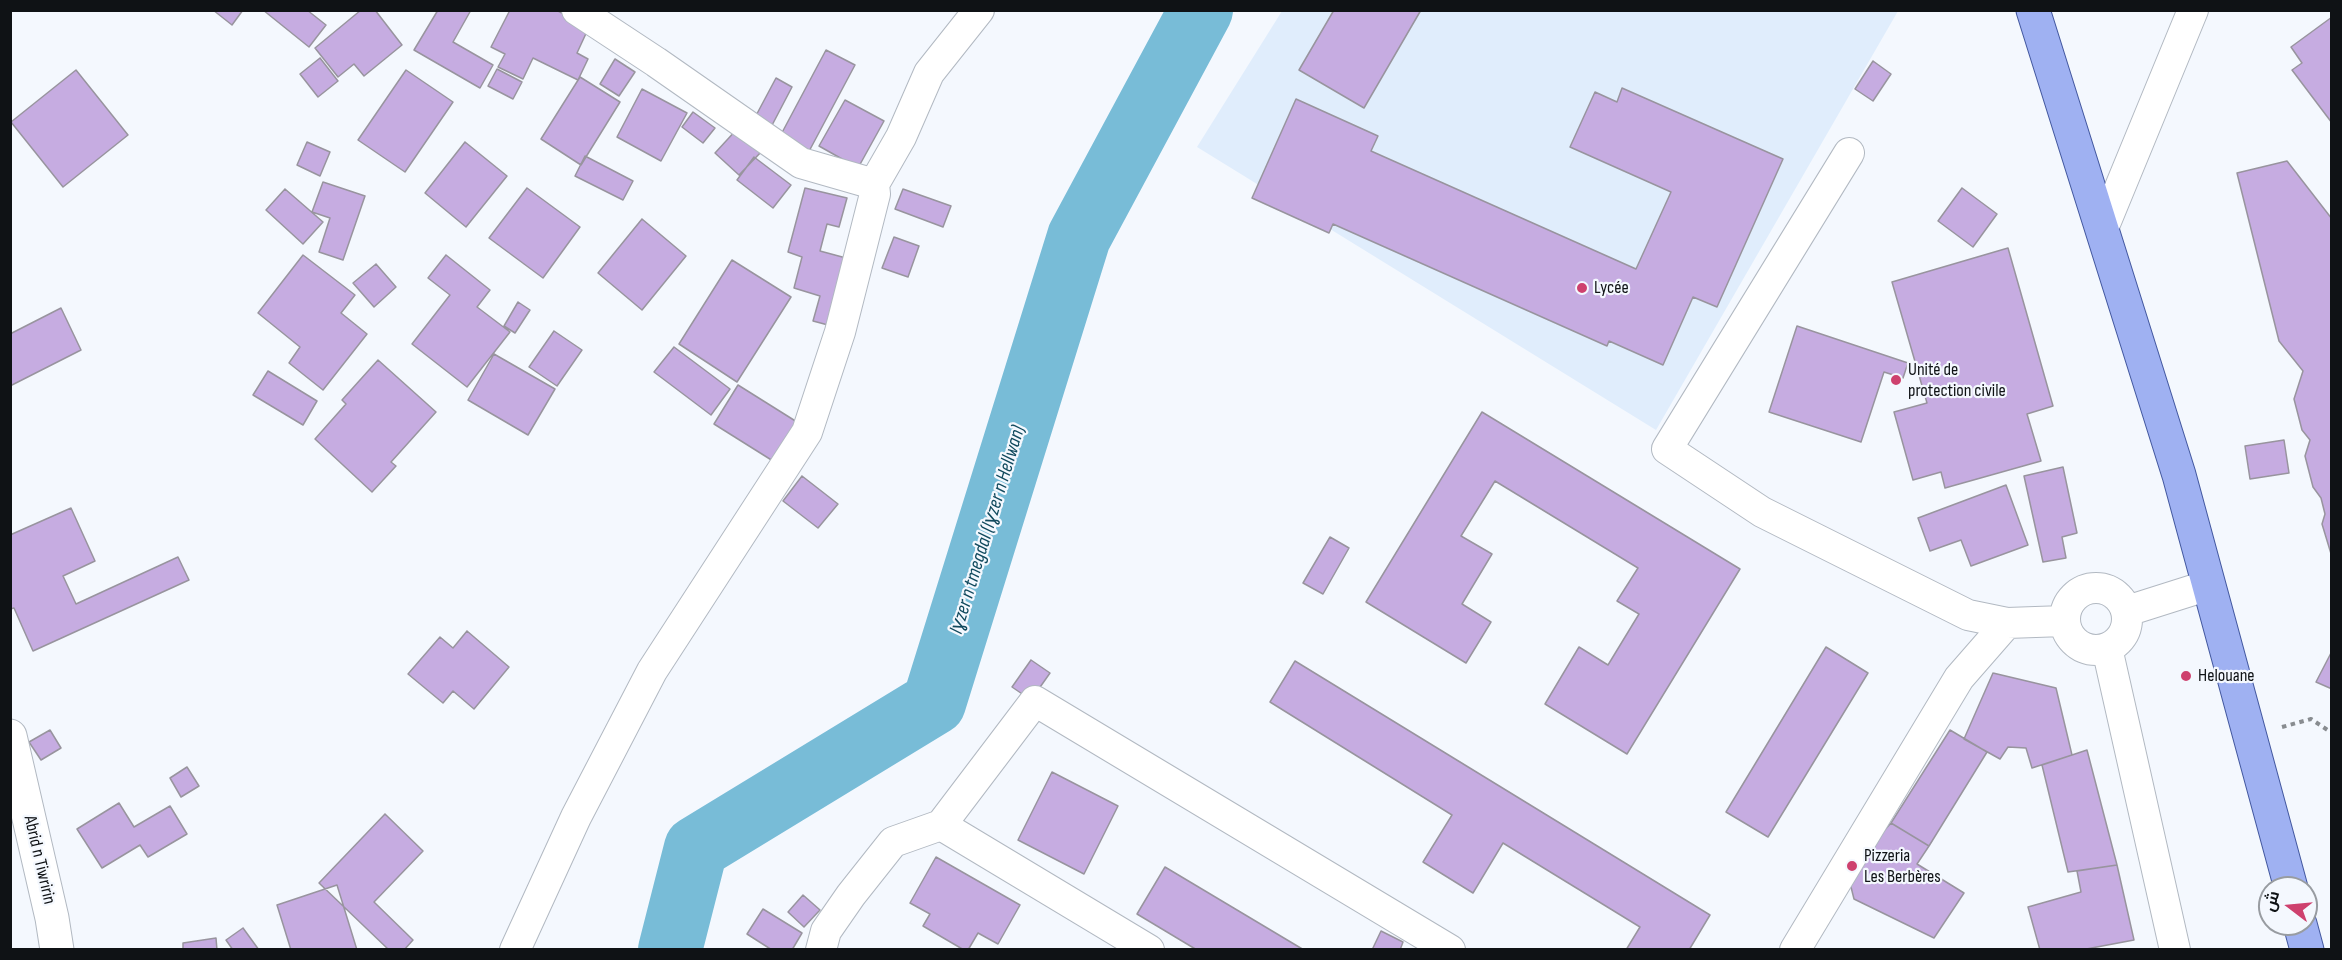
<!DOCTYPE html>
<meta charset="utf-8">
<style>
body{margin:0}
#map{position:relative;width:2342px;height:960px;overflow:hidden;background:#f4f8fe;font-family:"Sofia Sans Condensed",Cairo,sans-serif}
canvas{display:block}
.frame{position:absolute;inset:0;border:12px solid #0f1215;pointer-events:none}
.north{position:absolute;left:2258px;top:876px;width:60px;height:60px;box-sizing:border-box;background:#f4f8fe;border:2px solid #989ca1;border-radius:50%;rotate:286deg;font-size:16px;font-weight:700;line-height:24px;text-align:center;color:#0f1215}
.north::after{content:'';display:block;margin:auto;width:21px;height:27px;background:#ce416e;clip-path:polygon(50% 0,100% 100%,50% 72%,0 100%)}
</style>
<div id="map">
<canvas width="2342" height="960"></canvas>
<div class="frame"></div>
<div class="north">ش</div>
</div>
<script>
const ctx = document.querySelector('canvas').getContext('2d');
ctx.lineJoin = 'round';
function fillPath(path, color) {
  ctx.fillStyle = color;
  ctx.fill(path, 'evenodd');
}
function shape(rows) {
  const path = new Path2D();
  for (const r of rows) {
    if (r.length === 3) {
      path.moveTo(r[0] + r[2], r[1]);
      path.arc(r[0], r[1], r[2], 0, 2 * Math.PI);
      continue;
    }
    path.moveTo(r[0], r[1]);
    for (let i = 2; i < r.length; i += 2) path.lineTo(r[i], r[i + 1]);
  }
  return path;
}
function stroke(path, color, width, dash) {
  ctx.strokeStyle = color;
  ctx.lineWidth = width;
  ctx.lineCap = dash ? 'butt' : 'round';
  ctx.setLineDash(dash || []);
  ctx.stroke(path);
}
function label(font, color, halo, rows, align = 'center') {
  ctx.font = font + ' "Sofia Sans Condensed",sans-serif';
  ctx.lineWidth = 4.5;
  ctx.setLineDash([]);
  ctx.textBaseline = 'middle';
  ctx.strokeStyle = halo;
  ctx.fillStyle = color;
  for (const [text, x, y, turn = 0] of rows) {
    ctx.save();
    ctx.translate(x, y);
    ctx.rotate((+turn || 0) * Math.PI / 180);
    ctx.textAlign = isNaN(turn) ? turn : align;
    if (halo) ctx.strokeText(text, 0, 0);
    ctx.fillText(text, 0, 0);
    ctx.restore();
  }
}
fillPath(shape([
 [1282,11,1898,11,1656,430,1197,147]
]), '#e0edfc');
stroke(shape([
 [670,950,696,848,934,703,1079,237,1201,10]
]), '#78bcd7', 64);
const building = shape([
 [213,10,243,10,232,25,213,10],
 [263,10,307,10,326,25,309,47,263,10],
 [361,10,375,10,402,45,364,76,354,64,338,77,315,48,361,10],
 [438,10,471,10,453,42,493,65,480,88,414,50,438,10],
 [510,10,556,10,589,27,577,53,588,59,578,80,533,58,523,79,498,67,505,54,491,47,510,10],
 [1334,10,1421,10,1364,108,1299,70,1334,10],
 [2332,17,2332,123,2292,70,2302,63,2291,47,2332,17],
 [826,50,855,65,806,157,777,142,826,50],
 [320,58,338,81,318,97,300,74,320,58],
 [615,59,635,72,619,96,600,84,615,59],
 [1873,61,1891,74,1873,101,1855,89,1873,61],
 [497,69,522,82,513,99,488,86,497,69],
 [76,70,128,135,63,187,11,122,76,70],
 [406,70,453,102,405,172,358,140,406,70],
 [580,77,620,102,581,165,541,139,580,77],
 [776,78,792,87,769,131,752,123,776,78],
 [1622,88,1783,159,1717,307,1693,297,1663,365,1609,341,1607,346,1333,224,1329,233,1252,198,1296,99,1378,136,1371,151,1636,269,1671,192,1570,147,1595,92,1617,102,1622,88],
 [642,89,687,113,661,161,617,137,642,89],
 [845,100,884,121,858,168,819,146,845,100],
 [693,112,715,128,703,143,682,127,693,112],
 [738,128,763,150,739,175,715,153,738,128],
 [307,142,330,152,320,176,297,165,307,142],
 [465,142,507,176,466,227,425,193,465,142],
 [585,156,633,181,623,200,575,176,585,156],
 [754,157,791,185,773,208,737,180,754,157],
 [2287,161,2332,219,2332,557,2322,524,2325,514,2321,498,2313,487,2305,456,2310,440,2302,430,2294,399,2303,371,2279,341,2237,173,2287,161],
 [323,182,365,196,343,260,319,252,330,218,312,212,323,182],
 [527,188,580,227,543,278,489,238,527,188],
 [805,188,847,198,839,227,827,224,820,251,846,258,828,325,813,321,820,296,794,288,802,257,788,252,805,188],
 [1962,188,1997,214,1973,247,1938,221,1962,188],
 [285,189,323,222,303,244,266,210,285,189],
 [903,189,951,206,943,227,895,209,903,189],
 [642,219,686,256,642,310,598,273,642,219],
 [894,237,919,246,908,277,882,268,894,237],
 [2008,248,2053,406,2027,414,2041,461,1945,488,1941,472,1913,480,1894,412,1927,403,1892,282,2008,248],
 [303,255,355,295,341,313,367,334,323,390,289,363,300,347,258,313,303,255],
 [446,255,490,290,477,307,510,332,467,387,412,344,450,295,428,278,446,255],
 [732,260,791,297,737,382,679,344,732,260],
 [376,264,396,287,374,307,353,283,376,264],
 [518,302,530,310,515,333,504,326,518,302],
 [61,308,81,350,10,386,10,334,61,308],
 [1797,326,1908,363,1903,378,1884,372,1861,442,1769,412,1797,326],
 [554,331,582,350,557,386,529,367,554,331],
 [674,347,730,389,711,415,654,372,674,347],
 [494,354,555,389,528,435,468,400,494,354],
 [378,360,436,412,391,462,396,466,372,492,315,439,346,404,342,400,378,360],
 [268,371,317,401,303,425,253,395,268,371],
 [738,385,797,422,773,461,714,424,738,385],
 [1482,412,1740,569,1627,754,1545,704,1579,647,1608,665,1639,614,1617,601,1638,568,1495,481,1461,536,1492,554,1462,604,1491,622,1466,663,1366,602,1482,412],
 [2284,440,2289,473,2250,479,2245,446,2284,440],
 [2063,467,2077,533,2062,537,2066,558,2043,562,2024,476,2063,467],
 [802,476,838,504,818,528,783,501,802,476],
 [2006,485,2028,545,1971,566,1961,540,1930,551,1918,518,2006,485],
 [71,508,95,561,63,576,76,604,178,557,189,580,33,651,14,608,10,609,10,535,71,508],
 [1330,537,1349,548,1323,594,1303,583,1330,537],
 [467,631,509,667,474,709,453,691,443,703,408,674,440,637,453,648,467,631],
 [1826,647,1868,673,1768,837,1726,812,1826,647],
 [2332,651,2332,689,2316,682,2332,651],
 [1031,660,1050,673,1031,700,1012,687,1031,660],
 [1295,661,1710,915,1689,950,1626,950,1640,927,1503,843,1473,893,1423,862,1452,815,1270,702,1295,661],
 [1993,673,2056,688,2072,755,2032,768,2026,748,2008,747,2000,759,1964,739,1993,673],
 [50,730,61,748,41,760,29,742,50,730],
 [1950,730,1987,752,1929,846,1891,823,1950,730],
 [2087,750,2117,865,2068,872,2042,765,2087,750],
 [187,767,199,786,181,797,170,778,187,767],
 [1052,772,1118,806,1084,874,1018,840,1052,772],
 [119,803,134,827,170,806,187,834,148,857,140,845,102,868,77,829,119,803],
 [385,814,423,851,374,902,413,940,404,950,389,950,319,883,385,814],
 [1891,823,1929,846,1917,864,1964,893,1934,938,1854,899,1851,887,1852,866,1891,823],
 [936,857,1020,905,998,944,978,933,968,950,964,950,923,926,930,914,910,903,936,857],
 [2117,865,2134,940,2081,950,2040,950,2028,907,2081,892,2077,871,2117,865],
 [1165,867,1304,950,1197,950,1137,914,1165,867],
 [337,885,357,950,291,950,277,905,337,885],
 [803,895,820,910,804,927,788,912,803,895],
 [763,909,802,933,792,950,772,950,747,934,763,909],
 [243,928,259,950,233,950,226,940,243,928],
 [1381,931,1403,942,1400,950,1372,950,1381,931],
 [216,938,217,950,183,950,183,943,216,938]
]);
fillPath(building, '#c6ace1');
stroke(building, '#98949e', 1.5);
const street = shape([
 [577,10,656,62,801,163,874,184],
 [1849,153,1667,449,1762,512,1968,615,2007,623],
 [2102,231,2193,10],
 [2096,619,31],
 [2127,611,2209,585],
 [2107,648,2175,950],
 [941,825,1149,950],
 [515,950,576,817,652,671,807,432,840,332,875,194,874,184,901,137,929,73,979,10],
 [821,950,826,931,851,895,893,842,941,825,1035,701,1450,950],
 [1795,950,1959,678,2007,623,2064,621]
]);
const secondary = shape([
 [10,736,52,918,57,950]
]);
const primary = shape([
 [2033,10,2179,475,2291,888],
 [2300,924,2307,950]
]);
stroke(street, '#b2b9c2', 32);
stroke(secondary, '#b2b9c2', 35);
stroke(primary, '#43589f', 35);
stroke(shape([
 [2282,727,2311,719,2332,733]
]), '#888c90', 4, [4.5, 4.5]);
stroke(street, '#fff', 30);
stroke(secondary, '#fff', 33);
stroke(primary, '#9fb1f2', 33);
for (const [x, y, r, color] of [
 [1582,288,6,"#ce416e"],
 [1896,380,6,"#ce416e"],
 [2186,676,6,"#ce416e"],
 [1852,866,6,"#ce416e"]
]) {
  const dot = new Path2D();
  dot.arc(x, y, r, 0, 2 * Math.PI);
  ctx.fillStyle = color;
  ctx.fill(dot);
  stroke(dot, '#f4f8fe', 2);
}
label('18px', '#0f1215', '#f4f8fe', [
 ["Lycée",1594,288],
 ["Unité de",1908,370],
 ["protection civile",1908,391],
 ["Helouane",2198,676],
 ["Pizzeria",1864,856],
 ["Les Berbères",1864,877]
], 'left');
label('18px', '#0f1215', '#f4f8fe', [
 ["Abrid n Tiwririn",39,860,77]
]);
label('italic 20px', '#114a5e', '#f4f8fe', [
 ["Iɣzer n tmegdal (Iɣzer n Hellwan)",988,530,-73]
]);
</script>
